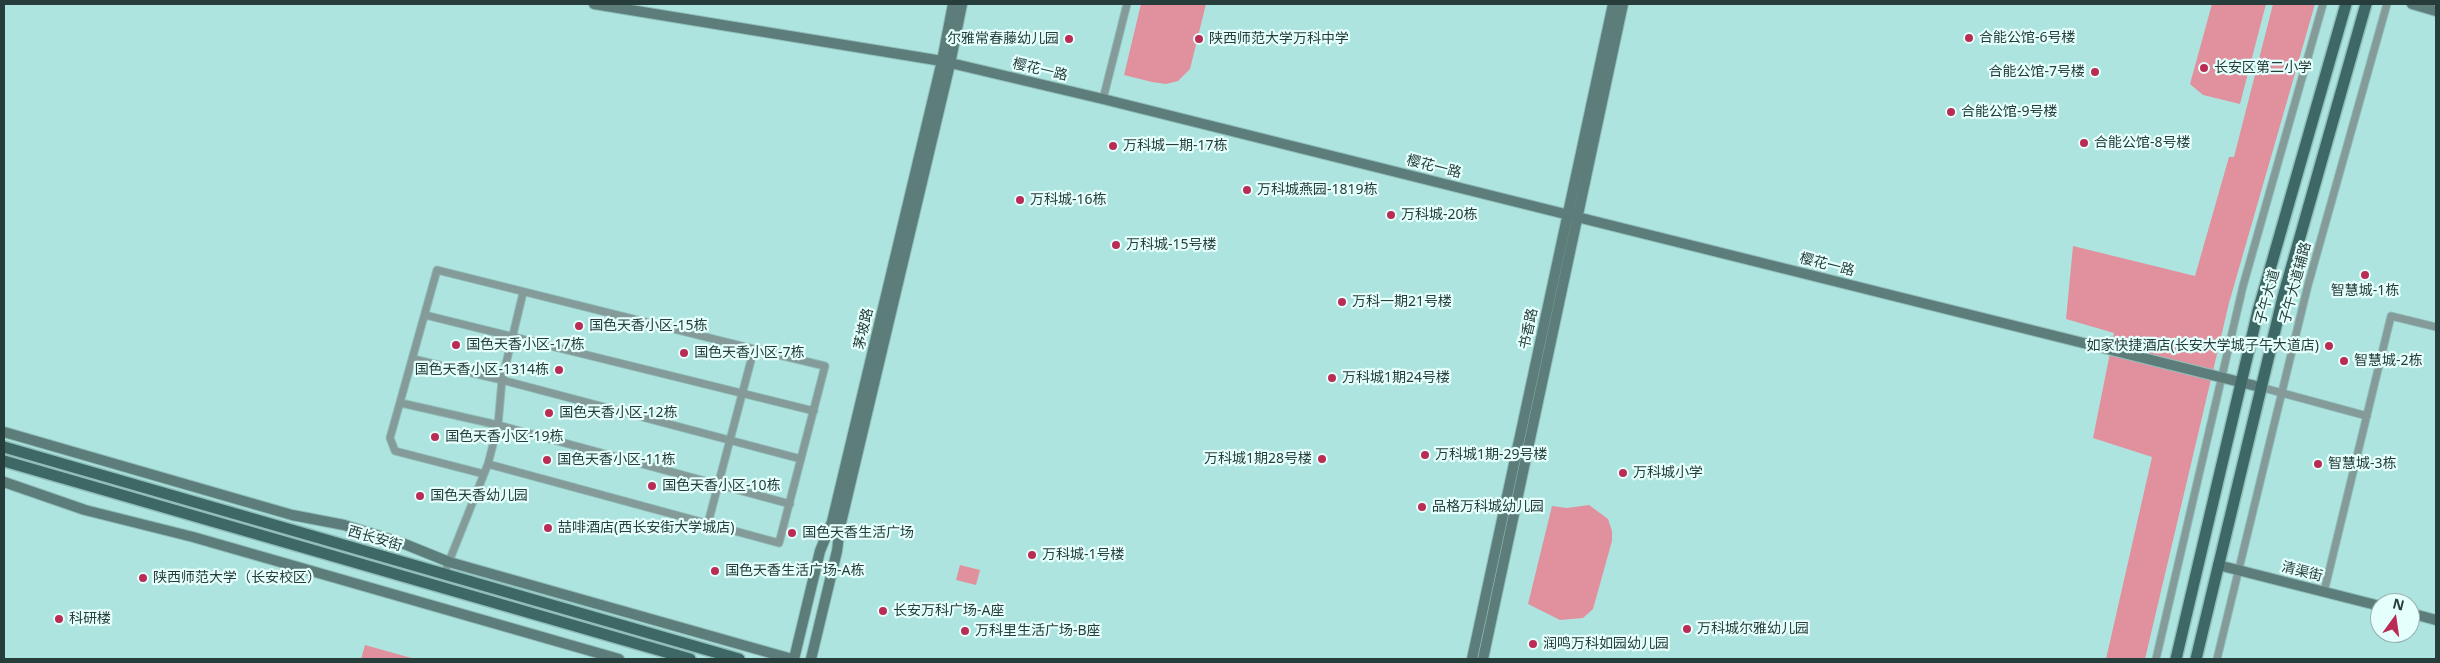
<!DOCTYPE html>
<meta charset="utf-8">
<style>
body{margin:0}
#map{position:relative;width:2440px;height:663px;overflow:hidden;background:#aee4df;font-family:"Noto Sans",sans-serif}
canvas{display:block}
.frame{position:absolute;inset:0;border:5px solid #273d3b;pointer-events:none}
.north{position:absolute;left:2370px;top:593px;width:50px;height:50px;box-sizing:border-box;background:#e4fffc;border:1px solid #98b1af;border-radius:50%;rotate:14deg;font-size:14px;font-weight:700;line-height:20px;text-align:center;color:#273d3b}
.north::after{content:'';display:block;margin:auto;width:18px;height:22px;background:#bb2c55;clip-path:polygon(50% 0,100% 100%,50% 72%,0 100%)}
</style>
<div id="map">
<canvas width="2440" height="663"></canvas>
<div class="frame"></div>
<div class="north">N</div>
</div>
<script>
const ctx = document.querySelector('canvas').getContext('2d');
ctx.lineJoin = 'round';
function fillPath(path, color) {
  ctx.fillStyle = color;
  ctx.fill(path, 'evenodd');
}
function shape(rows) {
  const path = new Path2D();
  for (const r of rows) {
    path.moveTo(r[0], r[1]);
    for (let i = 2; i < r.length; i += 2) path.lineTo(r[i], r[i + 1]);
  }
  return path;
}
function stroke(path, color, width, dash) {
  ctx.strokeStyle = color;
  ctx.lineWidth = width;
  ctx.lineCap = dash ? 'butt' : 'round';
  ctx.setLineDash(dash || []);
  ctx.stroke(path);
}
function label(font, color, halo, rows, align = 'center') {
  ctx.font = font + ' "Noto Sans","Noto Sans SC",sans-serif';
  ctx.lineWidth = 4.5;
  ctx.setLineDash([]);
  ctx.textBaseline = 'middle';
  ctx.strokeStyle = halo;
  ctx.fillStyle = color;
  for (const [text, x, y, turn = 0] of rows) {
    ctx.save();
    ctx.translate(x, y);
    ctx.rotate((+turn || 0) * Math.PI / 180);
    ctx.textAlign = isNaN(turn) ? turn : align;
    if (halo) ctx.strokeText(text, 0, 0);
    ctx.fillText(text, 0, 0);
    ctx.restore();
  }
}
fillPath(shape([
 [1141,4,1206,4,1190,69,1178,81,1166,84,1152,82,1124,75],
 [2212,4,2266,4,2240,104,2203,95,2190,84],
 [2273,4,2315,4,2229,303,2145,659,2106,659,2152,457,2093,438,2114,333,2066,319,2073,246,2195,276,2229,157,2234,157],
 [1589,505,1608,519,1612,531,1612,541,1593,609,1583,618,1560,620,1528,604,1552,506,1567,508],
 [960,565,980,570,976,585,956,580],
 [365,645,415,659,361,659]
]), '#e1919e');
const street = shape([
 [1103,99,1127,4],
 [425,315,814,411],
 [413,359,502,380,801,459],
 [2260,387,2367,416],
 [401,403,498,425,790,504],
 [488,464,779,543,825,366,754,349],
 [484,474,395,451,390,438,437,270,754,349,708,523],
 [444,574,488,464,498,425,502,380,523,293],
 [2324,592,2391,316,2436,327],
 [2156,659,2243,286,2323,4],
 [2217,659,2308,285,2387,4]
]);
const secondary = shape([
 [594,4,942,61,1103,99,2260,387],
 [2412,4,2436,11],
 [4,432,292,515,344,525,402,543,449,562,792,659],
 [4,482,85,510,193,537,619,659],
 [2218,565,2380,606],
 [2410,613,2436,620],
 [794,659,820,551,832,522,942,61,953,4],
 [811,659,837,551,840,527,950,64,962,4],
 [1472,659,1613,4],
 [1483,659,1623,4]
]);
const primary = shape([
 [4,447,739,659],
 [4,461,690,659],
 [2176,659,2258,311,2346,4],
 [2196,659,2283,297,2366,4]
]);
stroke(street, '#90bfbb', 9);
stroke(secondary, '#90bfbb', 12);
stroke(primary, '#90bfbb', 14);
stroke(street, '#859b99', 7);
stroke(secondary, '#5c7d7a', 10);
stroke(primary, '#3e6865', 11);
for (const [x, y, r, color] of [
 [1969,38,5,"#bb2c55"],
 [1069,39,5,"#bb2c55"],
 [1199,39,5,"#bb2c55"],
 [2204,68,5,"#bb2c55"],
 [2095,72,5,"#bb2c55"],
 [1951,112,5,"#bb2c55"],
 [2084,143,5,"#bb2c55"],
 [1113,146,5,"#bb2c55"],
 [1247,190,5,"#bb2c55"],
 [1020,200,5,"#bb2c55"],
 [1391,215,5,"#bb2c55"],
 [1116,245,5,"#bb2c55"],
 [2365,275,5,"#bb2c55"],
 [1342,302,5,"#bb2c55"],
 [579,326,5,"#bb2c55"],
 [456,345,5,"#bb2c55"],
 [2329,346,5,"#bb2c55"],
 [684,353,5,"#bb2c55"],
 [2344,361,5,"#bb2c55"],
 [559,370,5,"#bb2c55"],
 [1332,378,5,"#bb2c55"],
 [549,413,5,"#bb2c55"],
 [435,437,5,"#bb2c55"],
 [1425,455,5,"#bb2c55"],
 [1322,459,5,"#bb2c55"],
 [547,460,5,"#bb2c55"],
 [2318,464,5,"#bb2c55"],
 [1623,473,5,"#bb2c55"],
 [652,486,5,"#bb2c55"],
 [420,496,5,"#bb2c55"],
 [1422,507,5,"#bb2c55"],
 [548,528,5,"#bb2c55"],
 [792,533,5,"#bb2c55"],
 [1032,555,5,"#bb2c55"],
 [715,571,5,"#bb2c55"],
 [143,578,5,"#bb2c55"],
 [883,611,5,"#bb2c55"],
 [59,619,5,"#bb2c55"],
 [1687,629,5,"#bb2c55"],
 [965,631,5,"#bb2c55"],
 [1533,644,5,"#bb2c55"]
]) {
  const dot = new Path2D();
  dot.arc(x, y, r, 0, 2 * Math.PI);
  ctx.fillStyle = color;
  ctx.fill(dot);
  stroke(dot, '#e4fffc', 2);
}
label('14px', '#273d3b', '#e4fffc', [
 ["合能公馆-6号楼",1979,38],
 ["尔雅常春藤幼儿园",1059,39,"right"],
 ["陕西师范大学万科中学",1209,39],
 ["长安区第二小学",2214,68],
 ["合能公馆-7号楼",2085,72,"right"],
 ["合能公馆-9号楼",1961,112],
 ["合能公馆-8号楼",2094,143],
 ["万科城一期-17栋",1123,146],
 ["万科城燕园-1819栋",1257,190],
 ["万科城-16栋",1030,200],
 ["万科城-20栋",1401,215],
 ["万科城-15号楼",1126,245],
 ["智慧城-1栋",2365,291,"center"],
 ["万科一期21号楼",1352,302],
 ["国色天香小区-15栋",589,326],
 ["国色天香小区-17栋",466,345],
 ["如家快捷酒店(长安大学城子午大道店)",2319,346,"right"],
 ["国色天香小区-7栋",694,353],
 ["智慧城-2栋",2354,361],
 ["国色天香小区-1314栋",549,370,"right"],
 ["万科城1期24号楼",1342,378],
 ["国色天香小区-12栋",559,413],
 ["国色天香小区-19栋",445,437],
 ["万科城1期-29号楼",1435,455],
 ["万科城1期28号楼",1312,459,"right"],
 ["国色天香小区-11栋",557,460],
 ["智慧城-3栋",2328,464],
 ["万科城小学",1633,473],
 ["国色天香小区-10栋",662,486],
 ["国色天香幼儿园",430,496],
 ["品格万科城幼儿园",1432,507],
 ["喆啡酒店(西长安街大学城店)",558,528],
 ["国色天香生活广场",802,533],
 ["万科城-1号楼",1042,555],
 ["国色天香生活广场-A栋",725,571],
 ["陕西师范大学（长安校区）",153,578],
 ["长安万科广场-A座",893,611],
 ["科研楼",69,619],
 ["万科城尔雅幼儿园",1697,629],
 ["万科里生活广场-B座",975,631],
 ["润鸣万科如园幼儿园",1543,644]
], 'left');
label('14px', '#273d3b', '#e4fffc', [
 ["樱花一路",1040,70,13],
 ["樱花一路",1434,167,14],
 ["樱花一路",1827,265,14],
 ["子午大道辅路",2296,283,-75],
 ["子午大道",2268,297,-75],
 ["茅坡路",864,329,-77],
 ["书香路",1529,329,-78],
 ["西长安街",375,539,16],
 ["清渠街",2302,572,14]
]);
</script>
